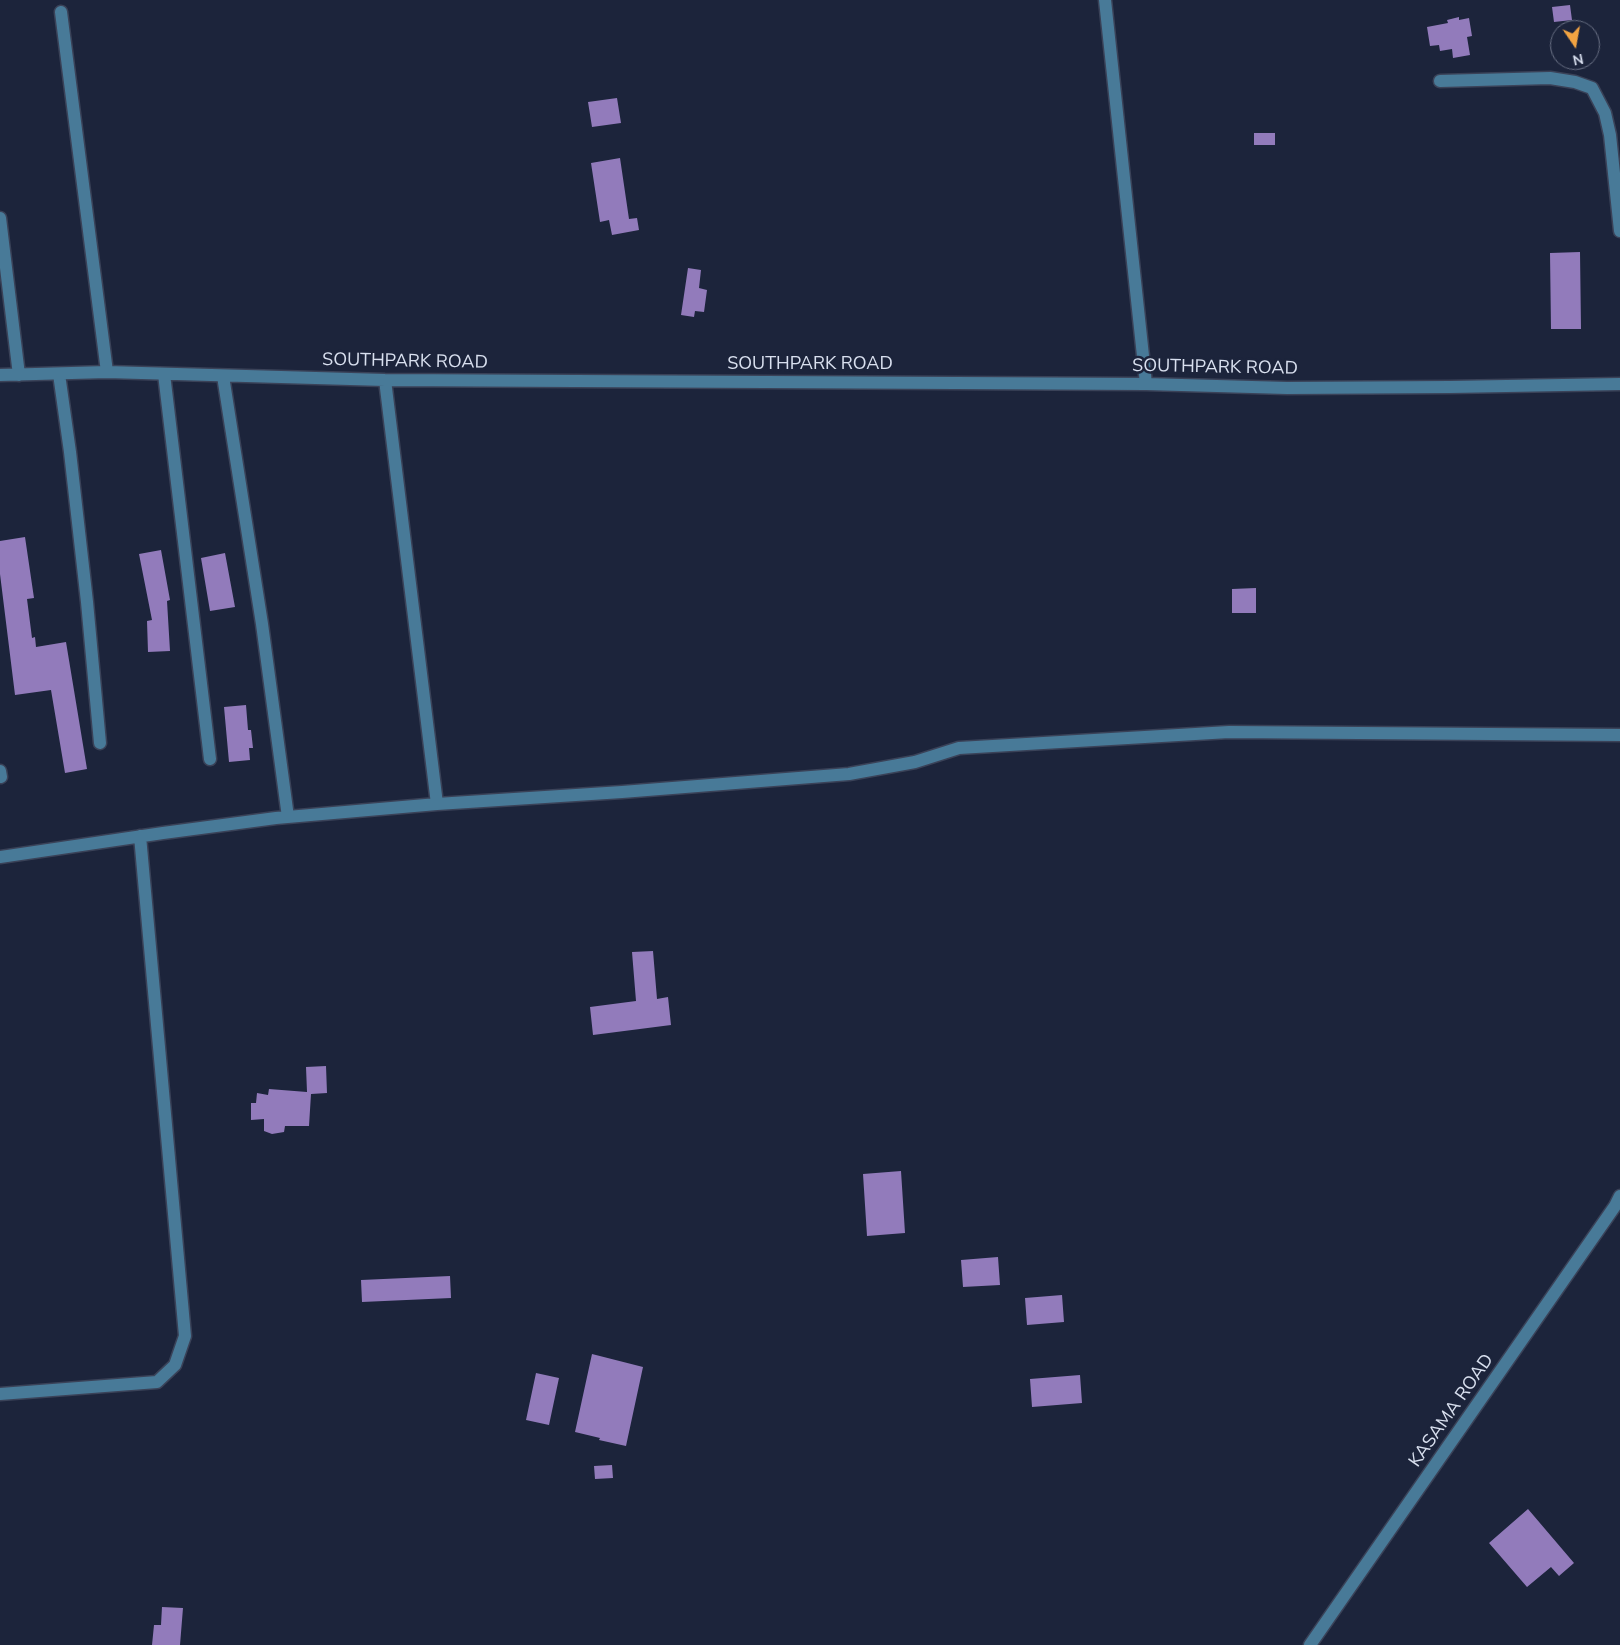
<!DOCTYPE html>
<style>
body{margin:0}
#map{position:relative;width:1620px;height:1645px;overflow:hidden;background:#1c243b;font-family:"Nunito Sans",sans-serif}
canvas{display:block}
.north{position:absolute;left:1550px;top:20px;width:50px;height:50px;box-sizing:border-box;background:#1c243b;border:1px solid #686f83;border-radius:50%;rotate:168deg;font-size:14px;font-weight:700;line-height:20px;text-align:center;color:#d9e0ef}
.north::after{content:'';display:block;margin:auto;width:18px;height:22px;background:#f3a442;clip-path:polygon(50% 0,100% 100%,50% 72%,0 100%)}
</style>
<div id="map">
<canvas width="1620" height="1645"></canvas>
<div class="north">N</div>
</div>
<script>
const ctx = document.querySelector('canvas').getContext('2d');
ctx.lineJoin = 'round';
function fillPath(path, color) {
  ctx.fillStyle = color;
  ctx.fill(path, 'evenodd');
}
function shape(rows) {
  const path = new Path2D();
  for (const r of rows) {
    path.moveTo(r[0], r[1]);
    for (let i = 2; i < r.length; i += 2) path.lineTo(r[i], r[i + 1]);
  }
  return path;
}
function stroke(path, color, width, dash) {
  ctx.strokeStyle = color;
  ctx.lineWidth = width;
  ctx.lineCap = dash ? 'butt' : 'round';
  ctx.setLineDash(dash || []);
  ctx.stroke(path);
}
function label(font, color, halo, rows, align = 'center') {
  ctx.font = font + ' "Nunito Sans",sans-serif';
  ctx.lineWidth = 5;
  ctx.setLineDash([]);
  ctx.textBaseline = 'middle';
  ctx.strokeStyle = halo;
  ctx.fillStyle = color;
  for (const [text, x, y, turn = 0] of rows) {
    ctx.save();
    ctx.translate(x, y);
    ctx.rotate((+turn || 0) * Math.PI / 180);
    ctx.textAlign = isNaN(turn) ? turn : align;
    if (halo) ctx.strokeText(text, 0, 0);
    ctx.fillText(text, 0, 0);
    ctx.restore();
  }
}
fillPath(shape([
 [1570,5,1572,20,1554,22,1552,7],
 [1459,17,1459,20,1469,18,1472,36,1467,37,1470,55,1453,58,1452,49,1440,51,1439,45,1430,46,1427,27,1448,23,1447,20],
 [617,98,621,123,592,127,588,102],
 [1254,133,1275,133,1275,145,1254,145],
 [620,158,629,219,637,218,639,230,612,235,609,220,600,222,591,163],
 [1580,252,1581,329,1551,329,1550,253],
 [688,268,701,270,699,288,707,290,704,312,695,311,694,317,681,315],
 [25,537,34,598,27,599,32,638,35,637,36,647,66,642,87,769,65,773,51,690,15,695,0,574,0,541],
 [161,550,170,600,167,601,170,651,148,652,147,621,152,620,139,554],
 [225,553,235,607,210,611,201,558],
 [1256,588,1256,613,1232,613,1232,589],
 [246,705,248,730,251,730,253,748,249,748,250,760,229,762,224,707],
 [653,951,657,999,668,997,671,1025,593,1035,590,1007,636,1001,632,952],
 [326,1066,327,1093,311,1094,309,1126,285,1126,284,1132,272,1134,264,1131,264,1119,251,1120,251,1103,256,1103,257,1093,268,1095,269,1089,307,1092,306,1067],
 [901,1171,905,1233,867,1236,863,1174],
 [998,1257,1000,1285,963,1287,961,1260],
 [450,1276,451,1298,362,1302,361,1280],
 [1062,1295,1064,1322,1027,1325,1025,1298],
 [592,1354,643,1367,626,1446,599,1440,600,1438,575,1432],
 [536,1373,559,1378,549,1425,526,1420],
 [1080,1375,1082,1403,1032,1407,1030,1379],
 [612,1465,613,1478,595,1479,594,1466],
 [1528,1509,1574,1563,1559,1576,1551,1567,1527,1587,1489,1543],
 [162,1607,183,1608,180,1645,152,1645,154,1625,161,1625]
]), '#927bbb');
const minor = shape([
 [1105,0,1146,384],
 [61,12,107,372],
 [1440,81,1550,78,1575,82,1592,88,1605,113,1610,135,1620,231],
 [0,218,19,375],
 [59,374,70,452,87,602,100,743],
 [164,374,210,759],
 [0,375,107,372,385,380,1146,384,1287,388,1450,387,1620,384],
 [223,376,262,624,288,817],
 [385,380,437,804],
 [0,771,1,777],
 [0,857,163,833,276,818,437,804,622,792,849,774,915,762,959,748,1229,732,1620,735],
 [0,1394,157,1382,175,1365,185,1336,140,836],
 [1310,1645,1615,1206,1620,1196]
]);
stroke(minor, '#3a4258', 15);
stroke(minor, '#487a98', 12);
label('18px', '#d9e0ef', '#1c243b', [
 ["SOUTHPARK ROAD",405,362,1],
 ["SOUTHPARK ROAD",810,365],
 ["SOUTHPARK ROAD",1215,368,1],
 ["KASAMA ROAD",1452,1411,-55]
]);
</script>
